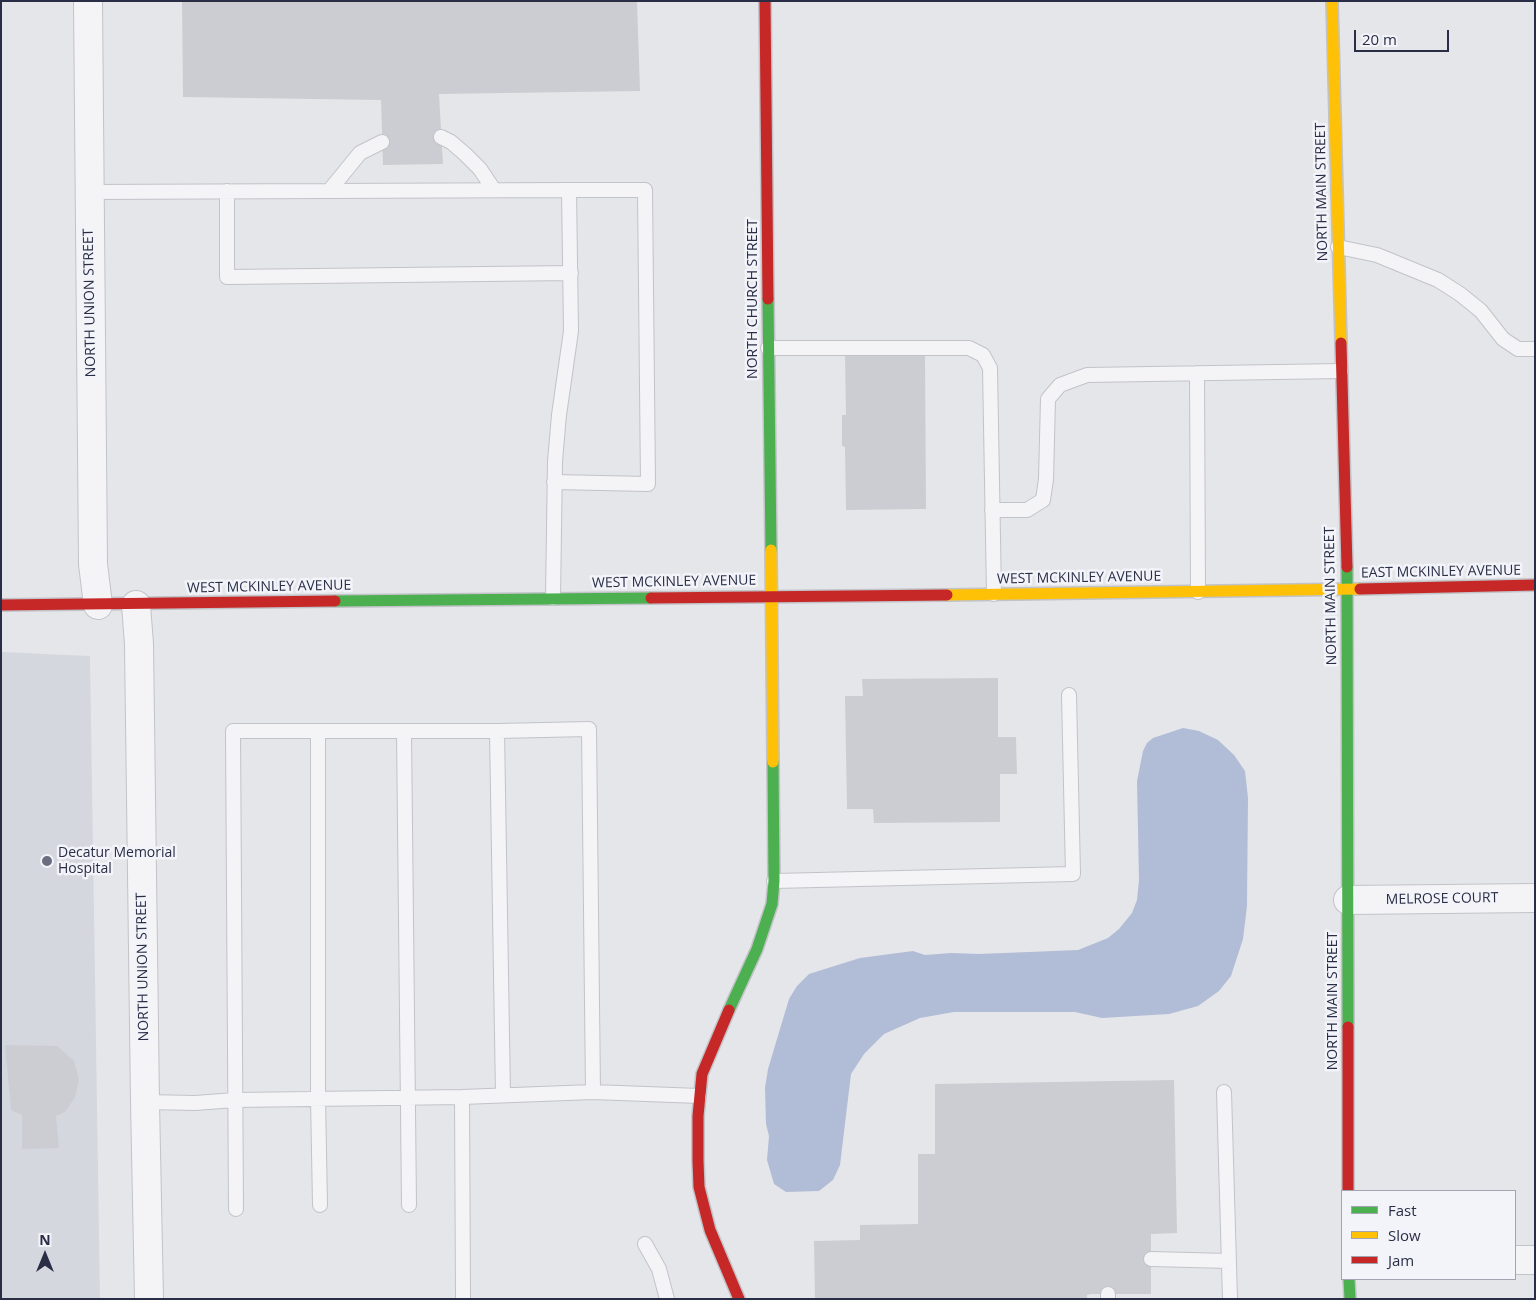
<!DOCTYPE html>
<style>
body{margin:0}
#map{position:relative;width:1536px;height:1300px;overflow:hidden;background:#e5e6ea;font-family:"Open Sans",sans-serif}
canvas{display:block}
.frame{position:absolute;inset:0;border:2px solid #292e46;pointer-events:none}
.legend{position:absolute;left:1341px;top:1190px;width:175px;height:90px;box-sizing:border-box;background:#f3f4f9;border:1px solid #a2a5b1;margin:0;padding:6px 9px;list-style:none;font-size:15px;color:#292e46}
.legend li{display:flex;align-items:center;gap:10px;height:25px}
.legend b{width:25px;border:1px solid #a2a5b1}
.north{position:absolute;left:20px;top:1230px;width:50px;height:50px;-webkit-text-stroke:4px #f3f4f9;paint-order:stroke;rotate:0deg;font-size:14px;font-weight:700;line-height:20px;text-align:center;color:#292e46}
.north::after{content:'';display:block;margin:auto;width:18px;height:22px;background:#292e46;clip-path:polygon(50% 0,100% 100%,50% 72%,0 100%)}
.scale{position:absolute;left:1354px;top:30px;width:95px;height:22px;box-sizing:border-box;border:2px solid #292e46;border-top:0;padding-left:6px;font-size:15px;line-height:18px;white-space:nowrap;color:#292e46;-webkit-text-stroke:4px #f3f4f9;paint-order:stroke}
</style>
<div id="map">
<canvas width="1536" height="1300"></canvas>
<div class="frame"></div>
<ul class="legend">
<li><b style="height:6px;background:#4caf50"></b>Fast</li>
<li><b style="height:6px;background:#ffc107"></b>Slow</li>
<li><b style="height:6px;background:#c62828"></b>Jam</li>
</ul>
<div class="north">N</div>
<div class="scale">20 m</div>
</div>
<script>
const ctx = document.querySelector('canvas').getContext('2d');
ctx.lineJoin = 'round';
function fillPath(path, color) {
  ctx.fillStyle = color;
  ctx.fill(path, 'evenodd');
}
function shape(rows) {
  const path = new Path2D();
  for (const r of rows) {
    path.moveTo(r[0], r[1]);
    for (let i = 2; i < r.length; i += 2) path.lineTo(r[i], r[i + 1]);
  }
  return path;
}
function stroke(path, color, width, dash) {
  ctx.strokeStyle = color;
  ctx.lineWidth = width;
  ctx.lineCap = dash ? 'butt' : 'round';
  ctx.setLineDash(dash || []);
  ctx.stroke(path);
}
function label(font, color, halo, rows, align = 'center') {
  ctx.font = font + ' "Open Sans",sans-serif';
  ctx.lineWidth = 5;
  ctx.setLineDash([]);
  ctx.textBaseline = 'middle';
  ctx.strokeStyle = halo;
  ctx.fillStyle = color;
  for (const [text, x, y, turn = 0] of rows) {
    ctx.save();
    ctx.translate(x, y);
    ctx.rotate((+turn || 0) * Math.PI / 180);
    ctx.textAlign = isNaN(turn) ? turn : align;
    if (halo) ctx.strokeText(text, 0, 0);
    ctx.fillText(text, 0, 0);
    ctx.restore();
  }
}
fillPath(shape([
 [1,652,90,656,100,1299,1,1299]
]), '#d5d7df');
fillPath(shape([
 [1183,728,1199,731,1218,740,1234,755,1245,771,1248,798,1247,906,1243,939,1231,976,1219,991,1198,1006,1169,1014,1102,1018,1075,1012,954,1012,920,1018,884,1034,864,1054,851,1074,840,1165,833,1180,819,1191,786,1192,774,1184,767,1160,769,1136,766,1124,765,1088,768,1069,789,999,797,986,809,974,860,958,913,951,925,955,951,953,979,954,1078,950,1108,938,1119,929,1132,913,1137,900,1139,880,1137,781,1143,751,1147,743,1153,738]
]), '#b1bcd6');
fillPath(shape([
 [182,1,637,1,640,91,439,94,443,164,383,165,381,100,183,97],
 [845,356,925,356,926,509,846,510,845,447,842,446,842,415,846,415],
 [998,678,998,737,1016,737,1017,774,1000,774,1000,822,874,823,873,809,847,809,845,696,863,696,862,679],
 [5,1045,57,1046,74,1061,79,1080,75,1097,65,1112,56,1116,59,1148,22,1149,22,1115,11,1110],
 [1174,1080,1177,1233,1151,1234,1151,1294,1091,1294,1087,1295,1087,1299,815,1299,814,1241,860,1240,860,1225,918,1224,918,1154,935,1154,935,1084]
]), '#cccdd2');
const lane = shape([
 [441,137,451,142,465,154,480,169,494,190],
 [227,191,227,277,571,273],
 [329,191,360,153,382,142],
 [89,192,569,190,571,331,559,415,555,461,553,598],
 [1338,247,1377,255,1438,280,1460,294,1481,311,1503,339,1518,349,1535,349],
 [768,348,969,348,983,355,990,368,994,594],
 [1197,373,1198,592],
 [554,482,648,484,645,190,569,190],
 [992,510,1027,510,1043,500,1046,479,1048,399,1060,385,1087,375,1341,371],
 [318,731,318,1098,320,1205],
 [404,731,409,1205],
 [497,731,503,1095],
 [774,881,1073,874,1069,695],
 [1224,1092,1230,1299],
 [462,1097,463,1299],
 [145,1102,195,1103,235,1100,462,1097,593,1092,699,1096],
 [236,1209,233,731,497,731,589,729,593,1092],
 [645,1244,659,1269,667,1299],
 [1151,1259,1229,1261],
 [1108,1294,1108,1299]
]);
const street = shape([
 [88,1,93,564,98,605],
 [136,605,139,644,145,1102,149,1299],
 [1348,900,1535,898],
 [1515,1260,1535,1260]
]);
const fast = shape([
 [768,299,771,550],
 [1347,567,1348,1027],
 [335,601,651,598],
 [729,1010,757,949,772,904,774,881,773,762],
 [1349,1279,1350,1299]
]);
const slow = shape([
 [1332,1,1341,343],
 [771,550,773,762],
 [947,595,1360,589]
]);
const jam = shape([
 [765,1,768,299],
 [1341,343,1347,567],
 [1360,589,1535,585],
 [651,598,947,595],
 [1,605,335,601],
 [729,1010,702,1074,698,1116,698,1161,699,1187,710,1230,739,1299],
 [1348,1027,1348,1191]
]);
stroke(lane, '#c2c3c8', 16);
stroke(street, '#c2c3c8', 30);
stroke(fast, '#c2c3c8', 14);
stroke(slow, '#c2c3c8', 14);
stroke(jam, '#c2c3c8', 14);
stroke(lane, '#f4f4f7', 14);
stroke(street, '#f4f4f7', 28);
stroke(fast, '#4caf50', 11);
stroke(slow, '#ffc107', 11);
stroke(jam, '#c62828', 11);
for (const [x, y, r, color] of [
 [47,861,6,"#6b6e7f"]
]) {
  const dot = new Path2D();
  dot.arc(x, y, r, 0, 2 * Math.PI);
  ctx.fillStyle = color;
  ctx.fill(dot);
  stroke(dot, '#f3f4f9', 2);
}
label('14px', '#292e46', '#f3f4f9', [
 ["NORTH MAIN STREET",1322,192,-91],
 ["NORTH CHURCH STREET",753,299,-90],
 ["NORTH UNION STREET",90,303,-91],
 ["EAST MCKINLEY AVENUE",1441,572,-1],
 ["WEST MCKINLEY AVENUE",1079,578,-1],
 ["WEST MCKINLEY AVENUE",674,582,-1],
 ["WEST MCKINLEY AVENUE",269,587,-1],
 ["NORTH MAIN STREET",1331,596,-91],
 ["MELROSE COURT",1442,899,-1],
 ["NORTH UNION STREET",143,967,-91],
 ["NORTH MAIN STREET",1333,1001,-90]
]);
label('14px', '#292e46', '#f3f4f9', [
 ["Decatur Memorial",58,853],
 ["Hospital",58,869]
], 'left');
</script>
